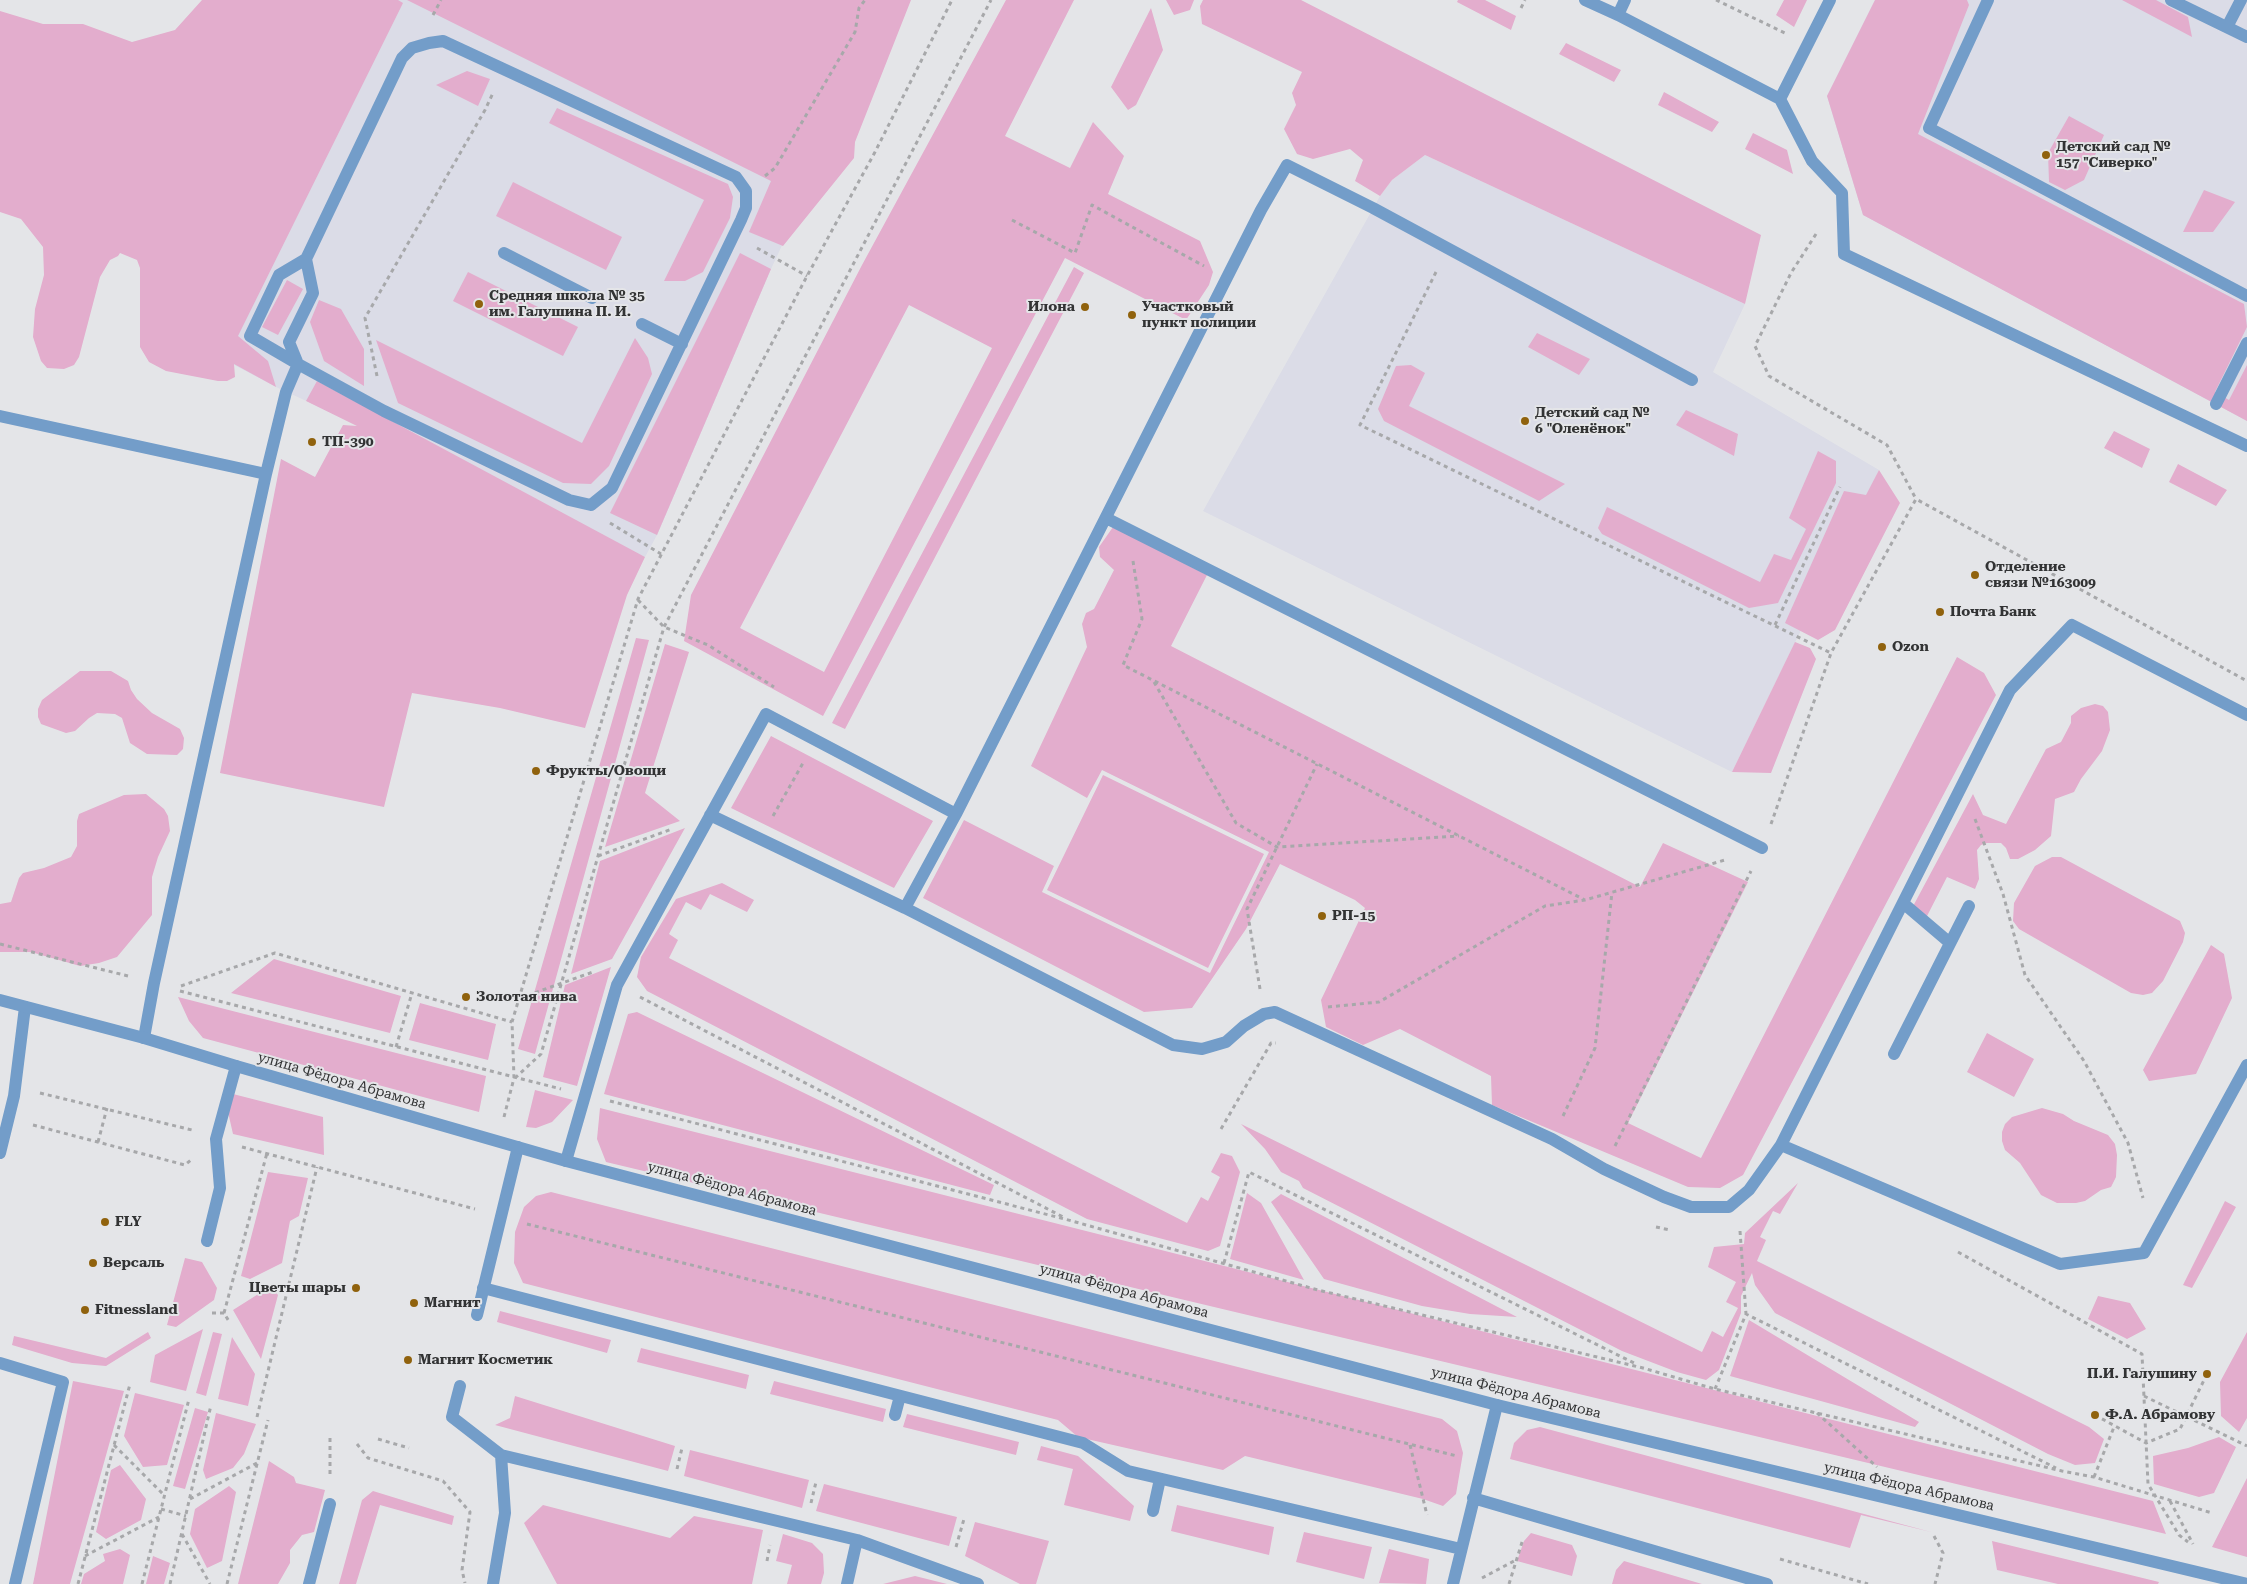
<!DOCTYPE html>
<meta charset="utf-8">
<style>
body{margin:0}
canvas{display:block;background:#e4e5e8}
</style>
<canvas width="2247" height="1584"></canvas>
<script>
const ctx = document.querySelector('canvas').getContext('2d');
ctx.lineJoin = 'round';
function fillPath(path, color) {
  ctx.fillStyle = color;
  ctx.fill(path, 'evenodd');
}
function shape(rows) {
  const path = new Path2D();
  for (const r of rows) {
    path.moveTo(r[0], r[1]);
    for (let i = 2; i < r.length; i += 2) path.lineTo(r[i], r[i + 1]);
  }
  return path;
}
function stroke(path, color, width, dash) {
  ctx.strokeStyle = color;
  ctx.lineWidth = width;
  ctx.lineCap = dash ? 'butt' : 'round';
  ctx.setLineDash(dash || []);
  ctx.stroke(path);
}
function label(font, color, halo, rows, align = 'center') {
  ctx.font = font + ' "Roboto Serif",serif';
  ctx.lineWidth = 4;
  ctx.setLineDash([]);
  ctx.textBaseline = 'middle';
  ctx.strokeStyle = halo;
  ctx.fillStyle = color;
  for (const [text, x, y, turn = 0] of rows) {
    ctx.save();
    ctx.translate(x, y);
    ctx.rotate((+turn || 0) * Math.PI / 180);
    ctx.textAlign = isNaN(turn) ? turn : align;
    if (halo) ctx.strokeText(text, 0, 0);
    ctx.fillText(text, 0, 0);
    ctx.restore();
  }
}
fillPath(shape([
 [350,0,885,0,812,181,771,269,657,535,645,557,276,387,185,339],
 [1875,0,2247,0,2247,421,1863,215,1827,96],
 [1425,155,1745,304,1713,372,1879,470,1732,772,1203,511,1380,196,1392,180]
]), '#dbdce7');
fillPath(shape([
 [202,0,398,0,403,3,238,336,268,361,276,387,234,364,235,377,227,381,218,381,166,371,149,362,140,347,140,268,137,260,120,253,118,256,110,260,100,277,79,357,74,365,64,369,47,368,41,361,33,337,35,309,44,275,43,247,21,219,0,212,0,11,43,24,83,24,132,42,175,30],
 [407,0,911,0,855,142,854,158,783,246,749,232,771,181],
 [1006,0,1074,0,1005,136,1070,168,1093,122,1124,156,1108,194,1200,241,1213,272,1209,285,1186,320,1065,258,823,716,684,641,691,595,862,265],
 [909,305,992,348,824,672,740,628],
 [1166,0,1194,0,1190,10,1174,15],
 [1203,0,1301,0,1761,235,1745,304,1425,155,1392,180,1380,196,1355,181,1363,160,1350,149,1313,159,1297,154,1284,129,1296,105,1292,93,1302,72,1202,24,1200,6],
 [1458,0,1485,0,1516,16,1511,30,1457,2],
 [1784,0,1807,0,1794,27,1776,15],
 [1875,0,1967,0,1969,5,1918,134,2244,304,2247,327,2215,392,2229,400,2247,365,2247,421,1863,215,1827,96],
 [2122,0,2156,0,2188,17,2192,37],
 [1151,8,1163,50,1136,105,1128,110,1111,87],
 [1566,43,1621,70,1614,82,1559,54],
 [467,71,490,79,478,106,436,85],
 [1664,92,1719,122,1712,132,1658,105],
 [557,108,728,184,733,197,730,218,703,272,685,281,664,281,704,200,549,123],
 [2069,116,2104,135,2084,180,2065,190,2049,182,2048,153],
 [1753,133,1787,150,1793,174,1745,149],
 [513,182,622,237,606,270,496,216],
 [2204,190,2235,202,2213,232,2183,232],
 [740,253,771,269,657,535,610,513],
 [1074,267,1084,273,845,729,832,723],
 [468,272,578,327,563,356,453,301],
 [287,280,303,289,278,335,262,327],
 [319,300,341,309,364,349,364,386,324,361,310,322],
 [1537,333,1590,359,1579,375,1528,347],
 [635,338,648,358,652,374,609,466,591,484,563,483,398,403,376,340,582,443],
 [1411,365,1425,373,1409,406,1565,484,1539,501,1384,421,1378,409,1396,366],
 [317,381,645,557,627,595,585,728,500,708,412,693,384,807,220,773,281,459,315,477,343,425,357,426,306,401],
 [1686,410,1738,434,1734,456,1676,425],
 [2114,431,2150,449,2142,468,2104,448],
 [1818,451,1836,461,1836,483,1778,603,1749,608,1602,534,1598,528,1607,507,1760,582,1774,554,1791,560,1806,529,1789,518],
 [2178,464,2227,490,2216,506,2169,482],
 [1879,470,1900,503,1835,630,1818,640,1785,623,1844,491,1866,495],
 [1113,527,1207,575,1171,646,1640,887,1663,843,1748,882,1628,1123,1701,1158,1957,657,1984,673,1996,695,1743,1175,1720,1188,1688,1187,1492,1105,1491,1076,1400,1029,1363,1045,1326,1027,1321,1000,1365,908,1355,900,1280,864,1246,929,1192,1008,1144,1012,923,898,964,820,1054,866,1042,892,1210,973,1269,852,1102,770,1087,798,1031,766,1087,647,1082,624,1086,613,1094,609,1114,570,1100,557,1099,547],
 [636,638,649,640,535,1054,518,1049],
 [1795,642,1810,648,1816,659,1771,773,1732,772],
 [665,644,689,652,645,793,680,821,605,847],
 [80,671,111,671,128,681,131,690,137,699,152,713,180,729,184,738,183,749,177,755,147,754,130,743,122,718,115,714,97,713,89,718,75,731,66,733,41,724,38,717,38,709,42,700],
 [2095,704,2103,706,2108,712,2110,730,2102,751,2081,779,2074,792,2055,799,2051,836,2035,850,2018,859,2010,859,2006,848,2001,843,1987,843,1981,845,1977,850,1979,879,1975,889,1947,877,1926,918,1911,910,1973,794,1983,815,2006,824,2046,749,2061,742,2071,723,2071,716,2081,708],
 [771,736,933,821,894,888,731,808],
 [1103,775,1264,854,1208,968,1047,890],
 [146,794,164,809,168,816,170,831,158,857,152,877,152,915,117,957,99,963,80,966,31,952,0,952,0,904,11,902,19,878,23,873,44,868,71,857,77,846,77,821,79,814,124,795],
 [685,828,612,959,571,974,600,861],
 [2052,857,2061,857,2180,921,2185,933,2183,942,2163,981,2152,993,2143,995,2131,993,2019,929,2013,921,2014,903,2035,866],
 [722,883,754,900,747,912,710,894,701,910,686,902,669,934,678,940,669,958,1187,1223,1201,1197,1208,1201,1220,1177,1211,1172,1221,1153,1232,1156,1240,1172,1220,1246,1208,1251,1087,1219,647,991,637,977,641,957,676,899],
 [2211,945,2224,954,2232,998,2196,1074,2149,1081,2143,1070],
 [274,959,401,996,390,1033,231,993],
 [611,967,577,1086,543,1077,565,985],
 [178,997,486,1076,479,1112,203,1038,189,1021],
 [420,1003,496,1024,488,1060,409,1040],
 [637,1012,994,1185,990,1195,604,1094,628,1014],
 [1987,1033,2034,1059,2014,1097,1967,1072],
 [535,1090,573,1100,552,1122,536,1128,526,1127],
 [233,1094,323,1117,324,1155,233,1134,228,1112],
 [600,1108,2153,1501,2166,1534,606,1162,597,1139],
 [2042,1108,2063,1114,2074,1121,2108,1135,2115,1144,2117,1155,2116,1177,2111,1187,2101,1190,2085,1201,2076,1203,2057,1203,2041,1195,2020,1163,2005,1150,2002,1141,2002,1132,2005,1124,2012,1117],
 [1241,1124,1702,1352,1712,1331,1723,1337,1738,1308,1726,1302,1736,1282,1708,1267,1714,1247,1744,1244,1745,1233,1798,1183,1780,1214,1773,1211,1760,1237,1766,1240,1757,1261,2089,1427,2104,1439,2095,1463,2075,1465,2048,1454,1775,1313,1755,1285,1752,1273,1741,1296,1741,1313,1719,1370,1706,1380,1677,1372,1622,1351,1303,1188,1299,1181,1281,1172,1265,1149],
 [268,1172,308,1178,299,1216,290,1221,282,1263,250,1279,241,1276],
 [551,1192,1442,1419,1457,1431,1463,1453,1456,1494,1443,1506,1423,1499,1245,1456,1223,1470,1078,1437,1058,1420,523,1283,514,1263,515,1232,524,1207,536,1196],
 [1247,1193,1261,1203,1304,1280,1230,1259],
 [1281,1194,1517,1317,1470,1314,1422,1306,1324,1279,1271,1202],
 [2225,1201,2236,1207,2192,1288,2183,1285],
 [185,1258,202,1262,217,1288,214,1300,176,1327,167,1325],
 [271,1286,278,1295,261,1359,233,1310],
 [2098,1296,2130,1303,2146,1329,2127,1339,2088,1319],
 [500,1311,611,1340,607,1353,497,1322],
 [1749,1320,1919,1422,1915,1427,1730,1376],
 [203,1329,186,1391,150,1382,155,1355],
 [148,1332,151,1338,106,1366,72,1363,12,1345,14,1336,106,1358],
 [213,1332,222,1334,206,1396,196,1393],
 [2247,1332,2247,1418,2239,1432,2221,1416,2220,1382],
 [232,1337,255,1374,248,1406,218,1399],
 [641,1348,749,1375,746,1389,637,1362],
 [73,1381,124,1391,70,1584,33,1584],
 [774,1381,886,1409,883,1422,770,1394],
 [135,1393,184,1405,167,1465,143,1467,124,1436],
 [515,1396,675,1446,668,1471,495,1425,510,1418],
 [195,1408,208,1412,185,1489,173,1486],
 [216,1413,256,1424,244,1454,233,1468,206,1479,203,1470],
 [907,1414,1019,1442,1016,1455,903,1427],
 [1540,1427,1931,1532,1861,1515,1850,1548,1510,1459,1514,1443,1527,1430],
 [2219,1437,2236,1447,2214,1493,2199,1497,2154,1484,2153,1456,2188,1448],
 [1041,1446,1078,1456,1134,1506,1130,1521,1064,1505,1073,1469,1037,1460],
 [690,1450,809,1480,802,1508,684,1476],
 [269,1461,294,1477,296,1483,325,1490,314,1532,302,1535,290,1550,290,1563,278,1584,238,1584],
 [120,1465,146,1499,141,1520,106,1539,96,1532,111,1470],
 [2247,1478,2247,1557,2212,1547],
 [824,1484,957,1517,949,1546,816,1511],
 [229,1486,236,1492,222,1561,207,1568,190,1534,195,1509],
 [373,1491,454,1516,452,1525,380,1505,356,1584,339,1584,362,1500],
 [543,1505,670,1538,694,1516,763,1530,752,1584,557,1584,524,1523],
 [1177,1505,1274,1527,1269,1555,1171,1531],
 [975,1522,1049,1541,1036,1584,1020,1584,965,1556],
 [1304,1532,1372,1547,1364,1579,1296,1562],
 [1531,1533,1572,1545,1577,1556,1572,1576,1517,1561,1524,1541],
 [783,1534,812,1543,823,1554,824,1573,821,1584,787,1584,792,1565,776,1561],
 [1992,1541,2159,1582,2158,1584,2058,1584,1997,1570],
 [120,1549,130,1555,123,1584,81,1584,84,1574,105,1561,103,1554],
 [1389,1549,1429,1559,1426,1584,1379,1583],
 [153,1556,170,1563,164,1584,146,1584],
 [1624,1561,1702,1584,1612,1584,1616,1570],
 [915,1576,947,1584,883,1584]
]), '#e3adcd');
stroke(shape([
 [1716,0,1785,33],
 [1521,8,1525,0],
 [433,15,441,0],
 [765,176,775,168,855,32,859,8,865,0],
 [1012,220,1075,253,1092,205,1204,266],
 [1816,234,1791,273,1755,346,1769,376,1887,445,1916,499],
 [757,248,807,276],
 [1436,272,1360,425,1831,653],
 [377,376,365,318,485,110,493,93],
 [610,523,661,554],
 [1133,561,1142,619,1123,665,1585,900],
 [638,600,664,627,708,645,774,687],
 [1775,625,1840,487],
 [1154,682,1236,823,1277,847,1459,836],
 [773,816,803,763],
 [1975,819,2003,894,2025,975,2084,1061,2128,1143,2143,1198],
 [1771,824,1831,653,1916,499,2247,681],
 [598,856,672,829],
 [0,944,128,976],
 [181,986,275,953,512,1022],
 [1260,989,1247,909,1317,764],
 [180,991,561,1089],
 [640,997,1065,1218],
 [520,998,593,972],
 [1328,1007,1379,1002,1545,906,1585,900,1725,860],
 [396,1047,412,993],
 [515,1078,541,1054,664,627,991,0],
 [40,1093,192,1130],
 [610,1101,1072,1221,1318,1290,1643,1368,1715,1389,2062,1471,2094,1477,2212,1513],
 [1563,1116,1595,1048,1612,892],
 [504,1117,514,1078,512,1022,638,599,807,276,875,152,952,0],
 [33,1125,185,1165,192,1159],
 [1221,1129,1271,1043,1276,1043],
 [98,1142,107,1108],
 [1615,1146,1751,871],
 [242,1147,475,1209],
 [527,1224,1457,1456],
 [1656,1227,1670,1230],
 [1740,1231,1746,1314],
 [1958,1252,2142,1354,2148,1484,2179,1535,2188,1542],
 [1224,1263,1249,1172,1636,1364],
 [212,1313,224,1313,230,1323],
 [224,1313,267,1153],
 [1715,1389,1746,1314,2056,1468],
 [2144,1396,2247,1446],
 [1817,1413,1877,1467],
 [2095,1415,2146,1443,2180,1429,2207,1374],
 [257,1417,317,1167],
 [330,1438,330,1478],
 [378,1439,409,1448],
 [357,1444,368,1458,443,1481,470,1512,462,1570,465,1583],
 [114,1445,164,1495],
 [1410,1445,1427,1515],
 [677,1469,682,1448],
 [2094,1477,2114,1427],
 [190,1499,257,1463],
 [2170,1501,2193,1544],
 [811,1503,816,1482],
 [161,1509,186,1516],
 [182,1534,210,1584],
 [1934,1536,1943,1553,1935,1584],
 [956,1547,964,1519],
 [85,1556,159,1517],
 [1780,1559,1868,1584],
 [767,1561,770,1545],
 [1482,1578,1514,1561],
 [78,1584,130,1384],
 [142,1584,189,1399],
 [170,1584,211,1405],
 [227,1584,268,1420],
 [1509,1584,1523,1539]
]), '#a7a8aa', 3, [4, 4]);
stroke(shape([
 [1585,0,1618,15,1780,99,1812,161,1842,193,1844,254,2247,446],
 [1988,0,1929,128,2247,296],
 [2171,0,2247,37],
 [1618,15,1625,0],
 [2227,27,2241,0],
 [443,41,736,177,746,191,746,208,741,220,612,488,591,505,569,500,384,411,298,364,289,342,313,293,306,259,402,58,412,48,429,43,443,41],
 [1780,99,1830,0],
 [504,253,592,298],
 [642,324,682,344],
 [2216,404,2247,343],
 [0,416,266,474],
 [1106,518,1762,848],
 [2247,715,2072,625,2010,690,1781,1145,2060,1264,2144,1253,2247,1065],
 [710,815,905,908,1173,1045,1202,1049,1226,1042,1244,1026,1264,1014,1275,1012,1552,1139,1604,1169,1664,1197,1691,1207,1729,1207,1749,1190,1781,1145],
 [1903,903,1950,943],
 [905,908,956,814,1261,210,1287,165,1373,208,1692,380],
 [144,1038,154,983,266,474,286,392,298,364,250,336,279,275,306,259],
 [1894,1054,1969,906],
 [0,1153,14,1096,25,1007],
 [566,1161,617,985,766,714,956,814],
 [207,1241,220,1188,216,1139,236,1066],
 [483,1288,1083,1443,1128,1471,1461,1549],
 [477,1315,518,1147],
 [0,1363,63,1382,15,1584],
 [460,1386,452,1417,501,1455,857,1540,978,1584],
 [895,1415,900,1396],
 [1473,1498,1767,1584],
 [1153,1511,1160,1479],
 [309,1584,330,1504],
 [493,1584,505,1513,501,1455],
 [847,1584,857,1540],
 [1453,1584,1497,1405]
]), '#739dc9', 12);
stroke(shape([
 [0,1000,144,1038,236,1066,566,1161,1497,1405,2247,1584]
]), '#739dc9', 12);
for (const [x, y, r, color] of [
 [2046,155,5,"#90620d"],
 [479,304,5,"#90620d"],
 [1085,307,5,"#90620d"],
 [1132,315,5,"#90620d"],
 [1525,421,5,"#90620d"],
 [312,442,5,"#90620d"],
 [1975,575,5,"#90620d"],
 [1940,612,5,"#90620d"],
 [1882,647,5,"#90620d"],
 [536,771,5,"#90620d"],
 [1322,916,5,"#90620d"],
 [466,997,5,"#90620d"],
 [105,1222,5,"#90620d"],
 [93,1263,5,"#90620d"],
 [356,1288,5,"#90620d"],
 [414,1303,5,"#90620d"],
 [85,1310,5,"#90620d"],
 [408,1360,5,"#90620d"],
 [2207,1374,5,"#90620d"],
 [2095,1415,5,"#90620d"]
]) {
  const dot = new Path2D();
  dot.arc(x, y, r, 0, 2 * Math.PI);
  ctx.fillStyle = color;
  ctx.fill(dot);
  stroke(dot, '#e4e5e8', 2);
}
label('bold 14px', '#323334', '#e4e5e8', [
 ["Детский сад №",2056,147],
 ["157 \"Сиверко\"",2056,163],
 ["Средняя школа № 35",489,296],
 ["им. Галушина П. И.",489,312],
 ["Илона",1075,307,"right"],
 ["Участковый",1142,307],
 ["пункт полиции",1142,323],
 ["Детский сад №",1535,413],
 ["6 \"Оленёнок\"",1535,429],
 ["ТП-390",322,442],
 ["Отделение",1985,567],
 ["связи №163009",1985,583],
 ["Почта Банк",1950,612],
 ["Ozon",1892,647],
 ["Фрукты/Овощи",546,771],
 ["РП-15",1332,916],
 ["Золотая нива",476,997],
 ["FLY",115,1222],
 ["Версаль",103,1263],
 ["Цветы шары",346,1288,"right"],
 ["Магнит",424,1303],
 ["Fitnessland",95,1310],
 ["Магнит Косметик",418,1360],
 ["П.И. Галушину",2197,1374,"right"],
 ["Ф.А. Абрамову",2105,1415]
], 'left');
label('14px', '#323334', '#e4e5e8', [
 ["улица Фёдора Абрамова",342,1081,16],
 ["улица Фёдора Абрамова",732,1189,15],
 ["улица Фёдора Абрамова",1124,1291,15],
 ["улица Фёдора Абрамова",1516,1393,14],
 ["улица Фёдора Абрамова",1909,1487,13]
]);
</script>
